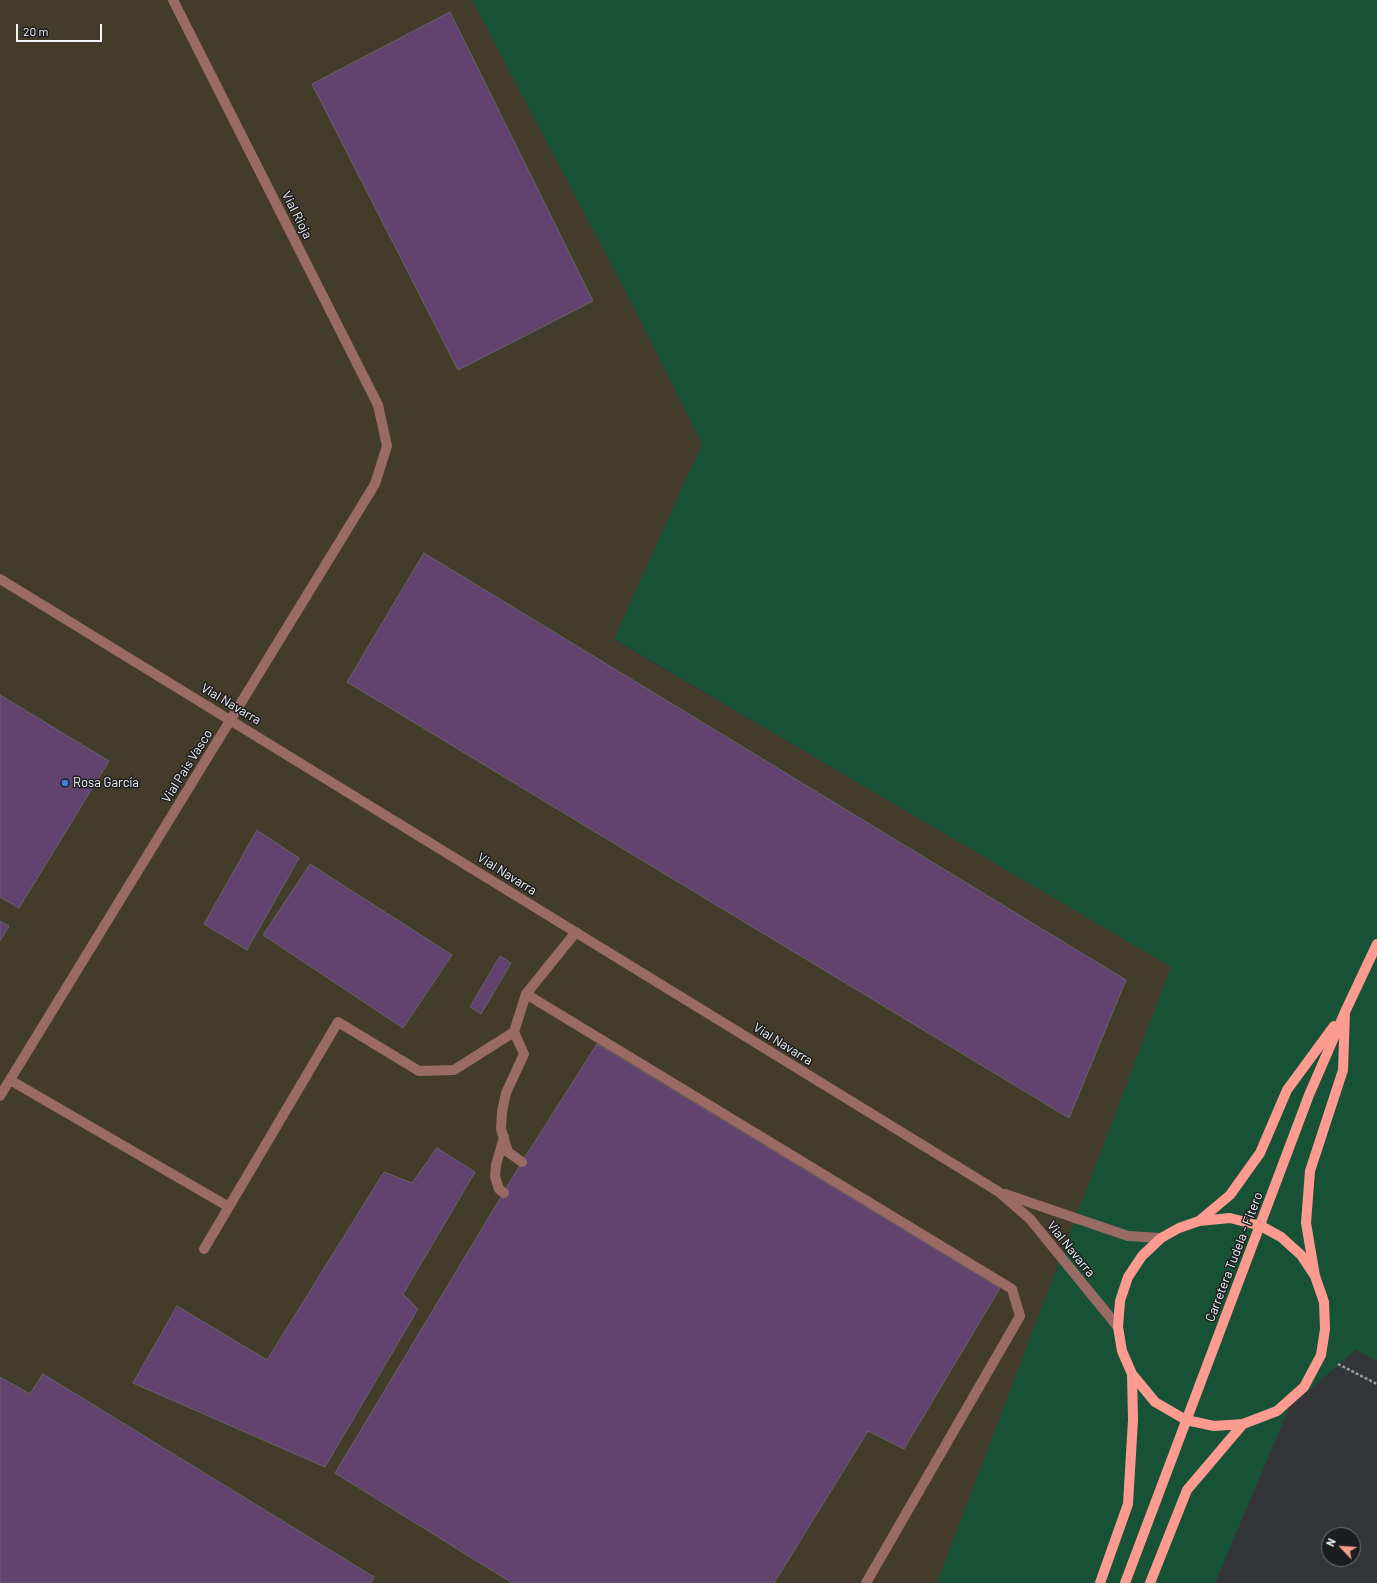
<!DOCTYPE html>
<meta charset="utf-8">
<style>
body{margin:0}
#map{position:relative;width:1377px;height:1583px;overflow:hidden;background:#343539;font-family:Barlow,sans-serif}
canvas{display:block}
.north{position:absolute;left:1321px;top:1527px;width:40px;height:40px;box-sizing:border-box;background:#1c1d1f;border:1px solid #727375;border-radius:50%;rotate:295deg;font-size:11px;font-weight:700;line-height:16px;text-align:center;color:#f3f4f6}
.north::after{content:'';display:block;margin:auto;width:14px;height:18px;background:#f49e8a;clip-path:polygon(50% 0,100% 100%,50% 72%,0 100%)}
.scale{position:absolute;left:16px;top:24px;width:86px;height:18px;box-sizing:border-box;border:2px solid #f3f4f6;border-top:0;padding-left:5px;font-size:12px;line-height:14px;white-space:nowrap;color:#f3f4f6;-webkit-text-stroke:3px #1c1d1f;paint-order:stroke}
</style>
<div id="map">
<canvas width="1377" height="1583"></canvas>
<div class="north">N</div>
<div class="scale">20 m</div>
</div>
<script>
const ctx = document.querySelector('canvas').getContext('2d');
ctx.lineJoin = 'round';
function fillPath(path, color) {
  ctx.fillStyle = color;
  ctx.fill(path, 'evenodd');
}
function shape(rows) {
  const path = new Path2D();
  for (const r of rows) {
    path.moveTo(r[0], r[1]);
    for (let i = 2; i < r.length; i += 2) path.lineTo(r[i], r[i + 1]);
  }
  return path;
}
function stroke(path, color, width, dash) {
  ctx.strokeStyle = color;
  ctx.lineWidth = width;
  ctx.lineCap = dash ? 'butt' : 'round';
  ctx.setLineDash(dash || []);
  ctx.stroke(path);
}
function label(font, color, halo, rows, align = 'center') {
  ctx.font = font + ' Barlow,sans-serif';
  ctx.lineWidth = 3;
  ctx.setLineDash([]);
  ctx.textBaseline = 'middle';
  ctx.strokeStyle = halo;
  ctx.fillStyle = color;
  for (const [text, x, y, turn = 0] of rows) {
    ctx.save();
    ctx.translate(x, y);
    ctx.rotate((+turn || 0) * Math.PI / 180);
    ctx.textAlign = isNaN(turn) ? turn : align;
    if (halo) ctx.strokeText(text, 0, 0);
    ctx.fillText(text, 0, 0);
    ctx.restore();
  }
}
fillPath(shape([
 [0,0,472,0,628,296,702,444,614,640,1172,967,937,1583,0,1583]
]), '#443c2b');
fillPath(shape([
 [472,0,1377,0,1377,1361,1356,1350,1290,1406,1215,1583,937,1583,1171,967,614,639,702,444,628,296]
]), '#185236');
const building = shape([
 [450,12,593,301,458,370,312,84,450,12],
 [424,553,1126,980,1069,1118,347,682,424,553],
 [0,695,109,761,19,908,0,897,0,695],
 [257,830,299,858,247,950,204,924,257,830],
 [310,864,452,955,403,1028,263,935,310,864],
 [0,921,9,926,0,941,0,921],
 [500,956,511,963,481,1014,470,1007,500,956],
 [597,1044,1000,1288,904,1449,868,1431,774,1583,512,1583,335,1473,522,1162,597,1044],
 [437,1148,475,1172,403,1294,418,1309,325,1467,133,1383,177,1306,267,1360,384,1172,412,1183,437,1148],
 [43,1374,374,1577,371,1583,0,1583,0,1377,30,1394,43,1374]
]);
fillPath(building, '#62436f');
stroke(building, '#676468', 1);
stroke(shape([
 [1338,1364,1377,1384]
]), '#9a9b9e', 2.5, [3, 2]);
stroke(shape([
 [0,579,999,1192,1030,1219,1118,1327],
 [526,994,1012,1289,1020,1316,866,1583],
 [514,1032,524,1054,506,1093,502,1112,501,1129,508,1152,522,1162],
 [10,1080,229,1207],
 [0,1096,375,484,387,446,378,405,173,0],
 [504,1193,499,1189,495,1177,496,1165,504,1137],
 [1005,1194,1128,1236,1161,1238],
 [204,1249,338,1022,419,1071,454,1070,514,1032,526,994,576,932]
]), '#9a6a65', 10);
stroke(shape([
 [1199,1221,1230,1195,1260,1153,1287,1090,1334,1026],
 [1315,1276,1301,1255,1281,1237,1261,1226,1230,1218,1199,1221,1179,1228,1161,1238,1142,1256,1128,1277,1120,1301,1118,1327,1122,1351,1132,1374,1155,1402,1186,1420,1214,1426,1243,1424,1277,1411,1304,1387,1321,1355,1325,1329,1324,1302,1315,1276,1306,1223,1310,1171,1343,1070,1345,1012],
 [1100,1583,1128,1504,1133,1420,1132,1374],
 [1125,1583,1309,1095,1345,1012,1377,944],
 [1150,1583,1187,1490,1243,1424]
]), '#fd9b91', 10);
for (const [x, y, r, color] of [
 [65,783,4,"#3f7fe0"]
]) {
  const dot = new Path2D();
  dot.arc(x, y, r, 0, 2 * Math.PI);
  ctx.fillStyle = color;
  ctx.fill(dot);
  stroke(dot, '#1c1d1f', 1.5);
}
label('13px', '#f3f4f6', '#1c1d1f', [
 ["Vial Rioja",297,215,63],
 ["Vial Navarra",231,704,31],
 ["Vial Pais Vasco",187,766,-58],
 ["Vial Navarra",507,874,32],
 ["Vial Navarra",783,1044,32],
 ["Vial Navarra",1071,1249,51],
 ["Carretera Tudela - Fitero",1234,1257,-69]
]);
label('13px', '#f3f4f6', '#1c1d1f', [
 ["Rosa García",73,783]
], 'left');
</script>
